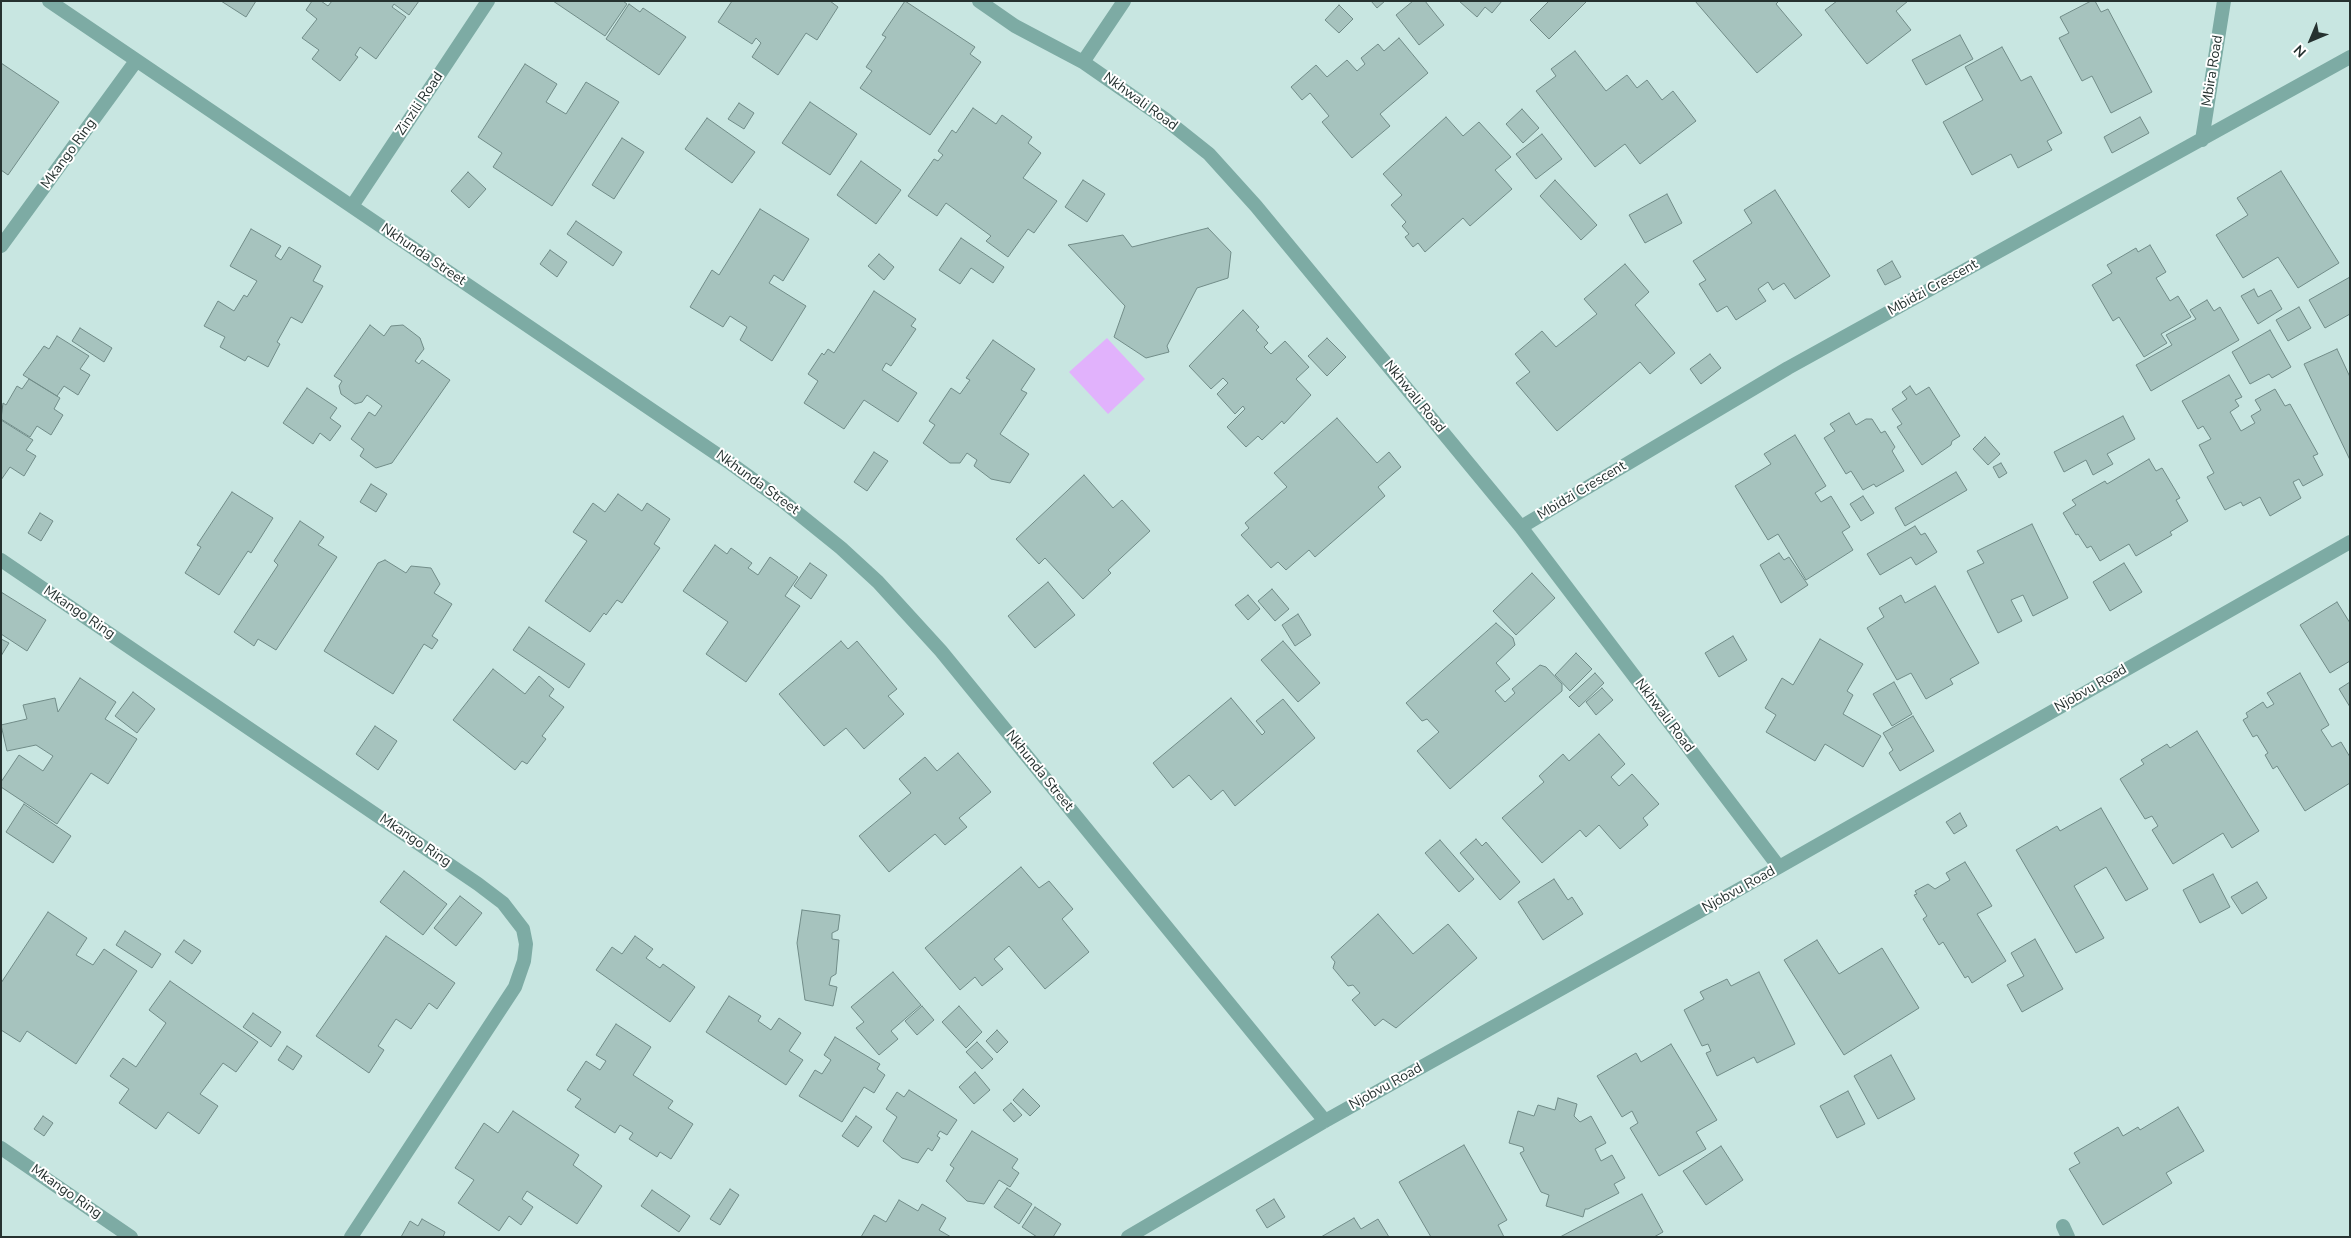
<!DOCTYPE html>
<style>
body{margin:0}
#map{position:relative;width:2351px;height:1238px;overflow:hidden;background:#c8e6e1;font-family:"Nunito Sans",sans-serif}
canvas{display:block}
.frame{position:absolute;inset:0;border:2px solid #263230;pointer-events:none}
.north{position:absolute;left:2286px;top:15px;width:50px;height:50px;-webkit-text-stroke:4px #fff;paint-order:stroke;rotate:225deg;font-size:14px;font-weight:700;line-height:20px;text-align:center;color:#263230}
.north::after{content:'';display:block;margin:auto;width:18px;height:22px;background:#263230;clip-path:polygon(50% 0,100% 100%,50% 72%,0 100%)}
</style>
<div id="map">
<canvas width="2351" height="1238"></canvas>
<div class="frame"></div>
<div class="north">N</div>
</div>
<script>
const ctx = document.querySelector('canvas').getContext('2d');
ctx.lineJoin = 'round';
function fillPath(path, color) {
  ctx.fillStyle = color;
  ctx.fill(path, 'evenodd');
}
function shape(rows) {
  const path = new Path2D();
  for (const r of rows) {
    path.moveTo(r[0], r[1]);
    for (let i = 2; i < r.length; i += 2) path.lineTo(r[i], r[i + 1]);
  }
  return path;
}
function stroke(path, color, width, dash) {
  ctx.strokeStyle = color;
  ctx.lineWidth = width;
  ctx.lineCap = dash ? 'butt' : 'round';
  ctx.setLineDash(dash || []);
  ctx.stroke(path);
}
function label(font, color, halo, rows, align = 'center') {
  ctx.font = font + ' "Nunito Sans",sans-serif';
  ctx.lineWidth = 4;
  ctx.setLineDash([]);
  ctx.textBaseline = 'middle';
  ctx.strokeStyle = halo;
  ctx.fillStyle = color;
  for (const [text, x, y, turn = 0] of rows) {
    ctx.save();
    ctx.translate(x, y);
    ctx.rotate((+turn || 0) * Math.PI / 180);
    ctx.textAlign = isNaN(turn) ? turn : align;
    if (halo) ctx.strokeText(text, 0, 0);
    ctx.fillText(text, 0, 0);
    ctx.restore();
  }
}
fillPath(shape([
 [1107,338,1145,379,1108,414,1069,372]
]), '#e1b2fc');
const building = shape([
 [221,1,256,1,246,17,221,1],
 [312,1,321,1,328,6,332,1,419,1,409,15,394,4,392,7,406,17,376,59,360,47,355,55,358,57,340,81,312,59,319,50,302,38,317,19,306,10,312,1],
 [553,1,623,1,627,4,605,36,553,1],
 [732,1,830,1,838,7,817,40,806,33,778,75,752,57,761,43,756,38,752,44,718,22,732,1],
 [905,1,975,47,970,54,981,62,930,135,860,88,872,71,866,67,886,37,882,35,905,1],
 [1371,1,1385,1,1377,8,1371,1],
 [1413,1,1425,1,1444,25,1419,45,1396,15,1413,1],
 [1459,1,1502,1,1492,13,1485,7,1477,17,1459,1],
 [1549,1,1587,1,1549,39,1530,20,1549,1],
 [1695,1,1779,1,1776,4,1802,35,1757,73,1695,1],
 [1837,1,1908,1,1896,11,1911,30,1867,64,1825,10,1837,1],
 [2091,1,2095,1,2101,12,2108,9,2152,92,2111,113,2092,76,2082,81,2059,38,2069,33,2060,17,2091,1],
 [629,4,640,12,643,8,686,37,659,75,606,39,629,4],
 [1339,5,1353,19,1339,33,1325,20,1339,5],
 [1960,35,1973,59,1926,85,1912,60,1960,35],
 [1399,38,1428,73,1380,114,1390,126,1352,158,1322,122,1329,116,1310,93,1302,100,1291,87,1316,65,1327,77,1347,60,1357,71,1365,64,1361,58,1378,44,1384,51,1399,38],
 [2002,47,2021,81,2031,76,2062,133,2047,141,2052,150,2018,168,2011,154,1972,175,1943,122,1983,100,1965,67,2002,47],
 [1575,51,1606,91,1627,75,1637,88,1647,80,1662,100,1673,91,1696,121,1640,164,1625,144,1595,167,1536,91,1556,76,1551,69,1575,51],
 [1,63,59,102,8,175,1,170,1,63],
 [525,64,557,84,546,102,566,114,586,82,619,102,552,206,493,167,502,153,478,137,525,64],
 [810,102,857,134,830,175,782,143,810,102],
 [739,103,754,113,744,129,728,119,739,103],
 [973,108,996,124,1002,115,1032,137,1028,143,1041,153,1023,178,1057,201,1034,233,1028,229,1008,257,986,241,991,236,946,203,937,216,908,196,934,159,938,161,943,155,938,151,952,130,956,133,973,108],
 [1522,109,1539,128,1523,143,1506,124,1522,109],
 [1446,117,1463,136,1479,122,1511,157,1495,170,1512,189,1470,226,1463,218,1425,252,1418,243,1413,247,1405,237,1409,234,1402,226,1406,222,1391,205,1402,195,1383,174,1446,117],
 [2140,117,2149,133,2112,153,2104,137,2140,117],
 [707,118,755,152,732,183,685,149,707,118],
 [1542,134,1562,159,1536,179,1516,154,1542,134],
 [622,138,644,152,614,199,592,185,622,138],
 [861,161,901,190,876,224,837,195,861,161],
 [2281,171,2339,263,2298,288,2278,257,2243,278,2216,235,2248,215,2237,198,2281,171],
 [468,172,486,189,469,208,451,191,468,172],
 [1083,180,1105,194,1087,222,1065,207,1083,180],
 [1555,180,1597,225,1581,240,1540,196,1555,180],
 [1775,190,1830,276,1795,299,1784,283,1773,290,1768,282,1758,289,1766,301,1736,320,1727,306,1717,312,1699,284,1706,280,1693,261,1752,223,1744,210,1775,190],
 [1667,194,1682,223,1645,243,1629,215,1667,194],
 [760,209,809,239,783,281,774,275,769,283,806,306,772,361,740,340,747,327,730,316,723,327,690,307,712,270,719,275,760,209],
 [576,221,622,252,613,266,567,234,576,221],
 [1208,228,1231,252,1228,278,1197,288,1167,346,1169,352,1146,358,1114,337,1125,306,1068,245,1123,235,1132,247,1208,228],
 [251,229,281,246,275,256,281,260,289,247,321,266,313,281,323,286,302,323,291,317,277,342,280,344,268,367,248,356,245,361,220,347,225,337,204,326,218,301,234,311,244,295,247,297,257,281,230,266,251,229],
 [961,238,1004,267,993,283,971,268,960,284,939,270,961,238],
 [2150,245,2166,272,2156,278,2170,301,2178,296,2191,317,2161,334,2167,343,2144,357,2119,317,2113,321,2092,285,2112,273,2107,265,2136,248,2138,252,2150,245],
 [550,250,567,262,557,277,540,264,550,250],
 [879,254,894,267,884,280,868,266,879,254],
 [1892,261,1901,277,1885,285,1877,270,1892,261],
 [1625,264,1649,292,1635,305,1675,353,1650,374,1640,362,1557,431,1516,383,1530,372,1515,354,1542,331,1556,347,1597,314,1584,299,1625,264],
 [2350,277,2350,314,2325,328,2309,300,2350,277],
 [2254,289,2258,297,2271,290,2282,309,2258,324,2241,296,2254,289],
 [874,291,916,319,911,326,916,329,891,366,886,363,882,370,917,393,898,422,864,400,844,429,804,403,818,381,808,374,822,353,824,355,828,349,834,353,874,291],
 [2207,300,2214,311,2220,307,2239,340,2151,391,2136,365,2172,345,2166,335,2196,319,2190,310,2207,300],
 [2299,307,2311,328,2288,341,2276,320,2299,307],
 [1243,310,1259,327,1256,330,1268,343,1264,347,1271,354,1285,341,1309,367,1296,379,1311,395,1284,424,1282,421,1262,440,1258,436,1246,447,1227,427,1245,409,1243,406,1235,414,1217,394,1228,383,1223,378,1211,389,1189,366,1243,310],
 [370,325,384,336,391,326,403,325,420,338,424,349,415,361,419,364,422,360,450,380,392,463,376,468,360,456,364,449,351,439,369,412,375,416,382,406,367,395,362,402,355,404,341,394,339,386,342,381,334,376,370,325],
 [80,328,112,348,104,362,72,341,80,328],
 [2270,330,2291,367,2272,378,2269,374,2250,384,2232,352,2270,330],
 [57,336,89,356,80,369,90,375,78,395,64,386,57,396,23,375,44,346,49,349,57,336],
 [1327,338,1346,357,1327,376,1308,356,1327,338],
 [993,340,1035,369,1021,390,1027,393,1000,434,1029,454,1010,483,991,479,974,466,977,460,967,453,960,463,950,463,923,443,935,425,929,421,951,388,960,394,970,380,966,378,993,340],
 [2337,349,2350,377,2350,460,2304,364,2337,349],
 [1710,354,1721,368,1701,384,1690,369,1710,354],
 [2229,375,2242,397,2235,400,2239,406,2230,412,2241,431,2255,423,2251,416,2261,410,2255,400,2275,389,2285,406,2290,404,2318,454,2313,456,2323,475,2303,486,2299,479,2293,482,2301,498,2270,516,2260,497,2243,506,2241,502,2225,510,2207,477,2214,473,2199,445,2211,439,2203,426,2198,429,2182,401,2229,375],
 [29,379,60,398,54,409,63,415,51,435,37,426,30,437,1,419,3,403,6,405,17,386,22,389,29,379],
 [1910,386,1916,395,1929,387,1960,436,1952,441,1951,445,1922,465,1897,427,1902,424,1892,409,1907,399,1902,392,1910,386],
 [307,388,337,408,330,418,341,426,330,441,320,433,313,444,283,423,307,388],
 [1849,413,1856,425,1866,419,1872,419,1881,433,1885,431,1895,447,1892,451,1904,471,1876,487,1874,484,1863,490,1851,471,1846,474,1824,438,1835,431,1830,424,1849,413],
 [2123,416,2135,439,2107,454,2113,464,2093,475,2086,460,2064,472,2054,452,2123,416],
 [1337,418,1377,463,1389,452,1401,467,1378,487,1385,496,1315,557,1309,550,1286,570,1278,562,1271,568,1241,535,1249,528,1245,523,1287,487,1274,473,1337,418],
 [1,420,33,440,26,450,36,456,24,476,10,467,1,480,1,420],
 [1795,435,1826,486,1815,493,1821,502,1831,496,1850,527,1842,532,1853,550,1806,580,1778,534,1768,540,1735,486,1771,464,1764,454,1795,435],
 [1985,437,2000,454,1988,465,1973,449,1985,437],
 [874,452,888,461,867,491,854,482,874,452],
 [2149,459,2156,471,2162,468,2180,498,2176,500,2188,521,2170,532,2172,535,2136,556,2129,544,2100,561,2091,546,2087,548,2078,534,2076,535,2063,513,2076,505,2072,500,2105,481,2107,484,2149,459],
 [2001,463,2007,473,1999,478,1993,467,2001,463],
 [1956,472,1967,490,1905,526,1895,508,1956,472],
 [1084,475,1113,508,1122,500,1150,531,1108,570,1111,573,1083,599,1045,558,1039,564,1016,539,1084,475],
 [371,484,387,494,376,512,360,502,371,484],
 [232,492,273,518,251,553,248,551,219,595,185,573,201,547,197,545,232,492],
 [618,494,642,511,647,503,670,519,654,544,660,548,622,603,617,600,606,615,604,613,590,632,545,601,587,541,573,532,593,503,605,512,618,494],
 [1863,496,1874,513,1861,521,1850,504,1863,496],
 [40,513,53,521,41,541,28,533,40,513],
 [300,521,324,537,318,545,337,557,276,650,258,639,254,646,234,632,278,565,274,561,300,521],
 [2032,524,2068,598,2033,616,2023,595,2011,600,2022,621,1998,633,1967,571,1984,563,1977,551,2032,524],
 [1915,526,1921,535,1925,533,1937,552,1916,565,1911,557,1880,575,1867,554,1915,526],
 [715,545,727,554,731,548,752,563,748,568,758,575,770,557,798,577,785,596,800,606,746,682,706,654,728,622,683,591,715,545],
 [1779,553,1784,560,1789,557,1808,585,1781,603,1760,565,1779,553],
 [385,560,406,573,411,566,431,568,440,584,434,593,452,604,432,636,438,640,432,649,424,644,393,694,324,651,378,563,385,560],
 [810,563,827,575,811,599,794,586,810,563],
 [2124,563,2142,592,2110,611,2093,582,2124,563],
 [1532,573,1555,598,1516,635,1493,611,1532,573],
 [1048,582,1075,615,1035,648,1008,616,1048,582],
 [1935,586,1979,663,1950,679,1953,684,1926,699,1911,673,1897,680,1867,628,1884,617,1879,608,1901,595,1905,603,1935,586],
 [1272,589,1289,609,1275,621,1258,601,1272,589],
 [1,592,46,620,27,651,1,634,1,592],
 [1248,595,1260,609,1248,620,1235,605,1248,595],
 [2337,602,2350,623,2350,661,2330,673,2300,625,2337,602],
 [1298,614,1311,635,1295,646,1282,625,1298,614],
 [1496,623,1513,638,1515,645,1496,663,1510,679,1495,691,1505,702,1515,693,1512,689,1540,665,1546,667,1562,684,1562,691,1450,789,1417,751,1439,732,1427,719,1422,721,1406,703,1496,623],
 [529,627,585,664,569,688,513,650,529,627],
 [1733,636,1747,660,1719,677,1705,653,1733,636],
 [1,639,9,643,1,656,1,639],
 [1820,639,1863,664,1847,691,1853,695,1843,714,1881,736,1863,767,1825,744,1815,761,1766,732,1776,715,1765,708,1782,678,1793,685,1820,639],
 [841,641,848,649,857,641,897,689,888,696,904,714,864,749,846,728,824,746,779,694,841,641],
 [1283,641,1320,683,1298,702,1261,660,1283,641],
 [1576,653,1592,669,1570,691,1555,675,1576,653],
 [493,669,525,694,539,676,554,689,549,696,564,707,542,736,546,739,527,764,522,761,515,770,453,720,493,669],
 [1595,673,1604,683,1579,707,1569,697,1595,673],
 [2300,673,2329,725,2321,730,2332,747,2341,742,2350,757,2350,783,2305,811,2277,766,2273,769,2265,755,2268,753,2257,735,2253,737,2243,720,2248,717,2246,713,2263,702,2267,708,2274,704,2267,693,2300,673],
 [80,678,116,702,105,719,137,739,108,784,91,773,57,824,1,787,1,782,19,755,43,771,53,756,36,745,7,751,1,725,27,719,23,705,55,698,58,712,80,678],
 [1894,682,1912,714,1892,726,1873,694,1894,682],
 [2350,682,2350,707,2339,689,2350,682],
 [1602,688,1613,700,1596,715,1586,702,1602,688],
 [133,692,155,709,137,733,115,716,133,692],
 [1231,698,1262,735,1265,732,1256,721,1283,699,1315,738,1235,806,1223,790,1211,800,1189,775,1173,788,1153,763,1231,698],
 [1913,716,1934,751,1900,771,1889,753,1893,750,1883,733,1913,716],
 [375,726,397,741,378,770,356,754,375,726],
 [2197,731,2259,831,2232,848,2223,833,2173,864,2152,830,2158,826,2152,816,2145,819,2120,779,2144,764,2141,760,2167,744,2170,748,2197,731],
 [1599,734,1625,764,1611,777,1619,786,1632,774,1659,804,1643,818,1648,825,1620,849,1599,825,1586,837,1580,830,1542,863,1502,818,1544,782,1539,776,1563,754,1569,761,1599,734],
 [958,753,991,792,959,818,967,827,945,845,935,834,889,872,859,836,911,793,899,779,925,757,937,771,958,753],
 [24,804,71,836,53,863,6,832,24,804],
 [2101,808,2148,889,2126,901,2106,867,2074,886,2104,938,2076,953,2016,850,2057,826,2060,831,2101,808],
 [1960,813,1967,826,1954,834,1946,822,1960,813],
 [1476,839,1482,846,1486,842,1520,882,1500,900,1460,853,1476,839],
 [1440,840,1474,879,1459,892,1425,853,1440,840],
 [1965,862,1992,906,1977,914,2006,961,1972,983,1968,976,1965,978,1943,942,1939,945,1923,919,1927,916,1914,895,1917,894,1915,891,1928,884,1935,889,1950,880,1946,873,1965,862],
 [1021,867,1039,888,1049,881,1073,909,1062,919,1089,952,1045,989,1009,946,994,959,1003,969,982,986,975,977,960,990,925,948,1021,867],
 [404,871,447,904,423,935,380,902,404,871],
 [2213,874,2230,907,2200,923,2183,890,2213,874],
 [1554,879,1568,900,1572,897,1583,914,1543,940,1518,902,1554,879],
 [2257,882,2267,898,2242,914,2231,897,2257,882],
 [460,896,482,913,456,946,434,928,460,896],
 [802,910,840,915,838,930,832,933,832,939,839,940,836,974,831,977,829,985,837,987,833,1006,805,1000,797,943,802,910],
 [48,912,87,938,76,955,93,965,104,949,137,971,76,1064,27,1031,20,1042,1,1030,1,983,48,912],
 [1378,914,1413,954,1448,924,1477,958,1396,1028,1383,1019,1375,1026,1352,1000,1360,993,1353,985,1348,986,1333,968,1335,962,1331,957,1378,914],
 [125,931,161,954,152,968,116,945,125,931],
 [386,936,455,983,437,1009,429,1003,411,1029,396,1019,378,1046,384,1050,369,1073,316,1036,386,936],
 [635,936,653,949,646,958,660,968,663,964,695,987,670,1022,596,970,612,947,622,954,635,936],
 [2035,939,2063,989,2022,1012,2007,985,2024,976,2011,953,2035,939],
 [184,940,201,951,192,964,175,952,184,940],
 [1817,940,1839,974,1882,948,1919,1008,1844,1055,1784,960,1817,940],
 [893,972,921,1005,891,1031,898,1039,879,1055,856,1028,864,1022,851,1007,893,972],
 [1759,972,1795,1044,1757,1063,1754,1057,1717,1076,1706,1053,1711,1051,1708,1044,1702,1046,1684,1010,1704,999,1700,992,1727,979,1731,986,1759,972],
 [170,981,258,1042,236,1072,223,1063,200,1094,218,1106,199,1134,168,1112,156,1129,119,1103,129,1089,110,1076,123,1058,136,1067,166,1023,149,1010,170,981],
 [729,996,761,1016,758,1021,771,1030,779,1018,801,1033,789,1051,803,1060,786,1085,706,1032,729,996],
 [922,1006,934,1020,917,1035,905,1021,922,1006],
 [959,1006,982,1032,966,1048,942,1022,959,1006],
 [253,1013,281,1032,271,1047,243,1027,253,1013],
 [616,1024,651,1047,633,1075,673,1101,668,1108,693,1124,671,1159,660,1152,657,1157,629,1139,633,1133,620,1125,615,1133,575,1107,581,1099,567,1090,586,1061,600,1070,606,1061,596,1055,616,1024],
 [997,1030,1008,1042,997,1053,986,1041,997,1030],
 [835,1037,880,1064,877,1069,885,1075,874,1093,864,1087,842,1122,799,1096,815,1070,822,1074,831,1060,824,1055,835,1037],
 [977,1042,993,1059,982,1069,966,1052,977,1042],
 [1671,1044,1717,1120,1696,1132,1706,1149,1659,1176,1630,1128,1638,1123,1632,1111,1622,1117,1597,1076,1636,1053,1641,1062,1671,1044],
 [287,1046,302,1056,293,1070,278,1060,287,1046],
 [1891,1055,1915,1099,1878,1119,1854,1076,1891,1055],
 [975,1072,990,1090,974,1104,959,1087,975,1072],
 [1023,1089,1040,1106,1030,1116,1013,1100,1023,1089],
 [909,1090,957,1120,947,1135,940,1131,937,1136,940,1138,932,1151,928,1148,918,1163,902,1158,883,1141,897,1117,886,1109,897,1092,904,1097,909,1090],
 [1848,1091,1865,1124,1837,1138,1820,1106,1848,1091],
 [1558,1098,1577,1104,1574,1116,1580,1122,1591,1116,1606,1143,1595,1149,1601,1161,1612,1155,1625,1178,1614,1184,1619,1193,1588,1209,1585,1209,1583,1217,1546,1206,1549,1195,1541,1192,1520,1153,1524,1151,1523,1147,1509,1143,1518,1111,1534,1116,1538,1105,1555,1110,1558,1098],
 [1011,1103,1022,1115,1014,1122,1003,1110,1011,1103],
 [2178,1107,2204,1151,2166,1173,2172,1183,2103,1225,2069,1169,2080,1163,2074,1153,2118,1127,2123,1136,2138,1127,2140,1130,2178,1107],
 [513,1111,579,1155,573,1165,602,1186,577,1224,527,1191,522,1199,533,1207,521,1225,509,1216,499,1231,458,1203,474,1180,455,1168,484,1123,498,1133,513,1111],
 [43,1116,53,1123,44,1136,34,1129,43,1116],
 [856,1116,872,1127,858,1147,842,1136,856,1116],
 [972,1131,1018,1159,1012,1168,1019,1173,1010,1187,999,1180,984,1204,967,1201,946,1181,954,1168,950,1165,972,1131],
 [1464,1145,1507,1220,1498,1225,1504,1237,1431,1237,1399,1182,1464,1145],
 [1721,1146,1743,1180,1706,1205,1683,1171,1721,1146],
 [1007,1188,1032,1204,1019,1224,994,1207,1007,1188],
 [730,1189,739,1195,720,1225,710,1219,730,1189],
 [652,1190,690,1216,679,1232,641,1206,652,1190],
 [1642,1194,1663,1232,1654,1237,1560,1237,1642,1194],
 [1274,1199,1285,1217,1267,1228,1256,1210,1274,1199],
 [899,1200,918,1211,922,1204,946,1218,939,1230,951,1237,861,1237,874,1215,886,1222,899,1200],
 [1035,1207,1061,1224,1053,1237,1037,1237,1022,1227,1035,1207],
 [1354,1218,1361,1229,1378,1219,1389,1237,1321,1237,1354,1218],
 [422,1219,445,1232,443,1237,401,1237,410,1221,418,1226,422,1219]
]);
fillPath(building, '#a6c3be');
stroke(building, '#718c88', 1);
stroke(shape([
 [2063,1226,2068,1237]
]), '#7daba4', 14);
stroke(shape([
 [49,1,730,463,784,502,841,548,878,582,941,651,1325,1121],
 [979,1,1015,26,1083,62,1165,119,1209,154,1256,206,1521,527,1779,867],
 [1083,62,1124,1],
 [2202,140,2224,1],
 [352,206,488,1],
 [1,246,136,61],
 [1521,527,1788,368,2350,57],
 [1,560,478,884,503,903,523,929,526,944,524,961,515,987,351,1237],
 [1,1148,131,1237],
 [1128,1237,1325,1121,1779,867,2350,542]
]), '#7daba4', 14);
label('14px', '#263230', '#fff', [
 ["Mbira Road",2213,71,-81],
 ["Nkhwali Road",1140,102,36],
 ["Zinzili Road",420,104,-56],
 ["Mkango Ring",69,154,-54],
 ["Nkhunda Street",423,255,34],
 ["Mbidzi Crescent",1933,288,-29],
 ["Nkhwali Road",1414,397,51],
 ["Nkhunda Street",757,483,36],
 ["Mbidzi Crescent",1582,491,-31],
 ["Mkango Ring",79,613,34],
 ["Njobvu Road",2091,689,-30],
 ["Nkhwali Road",1664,716,53],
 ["Nkhunda Street",1039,771,51],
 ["Mkango Ring",415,841,34],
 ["Njobvu Road",1739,890,-29],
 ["Njobvu Road",1386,1087,-29],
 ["Mkango Ring",66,1192,35]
]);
</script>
